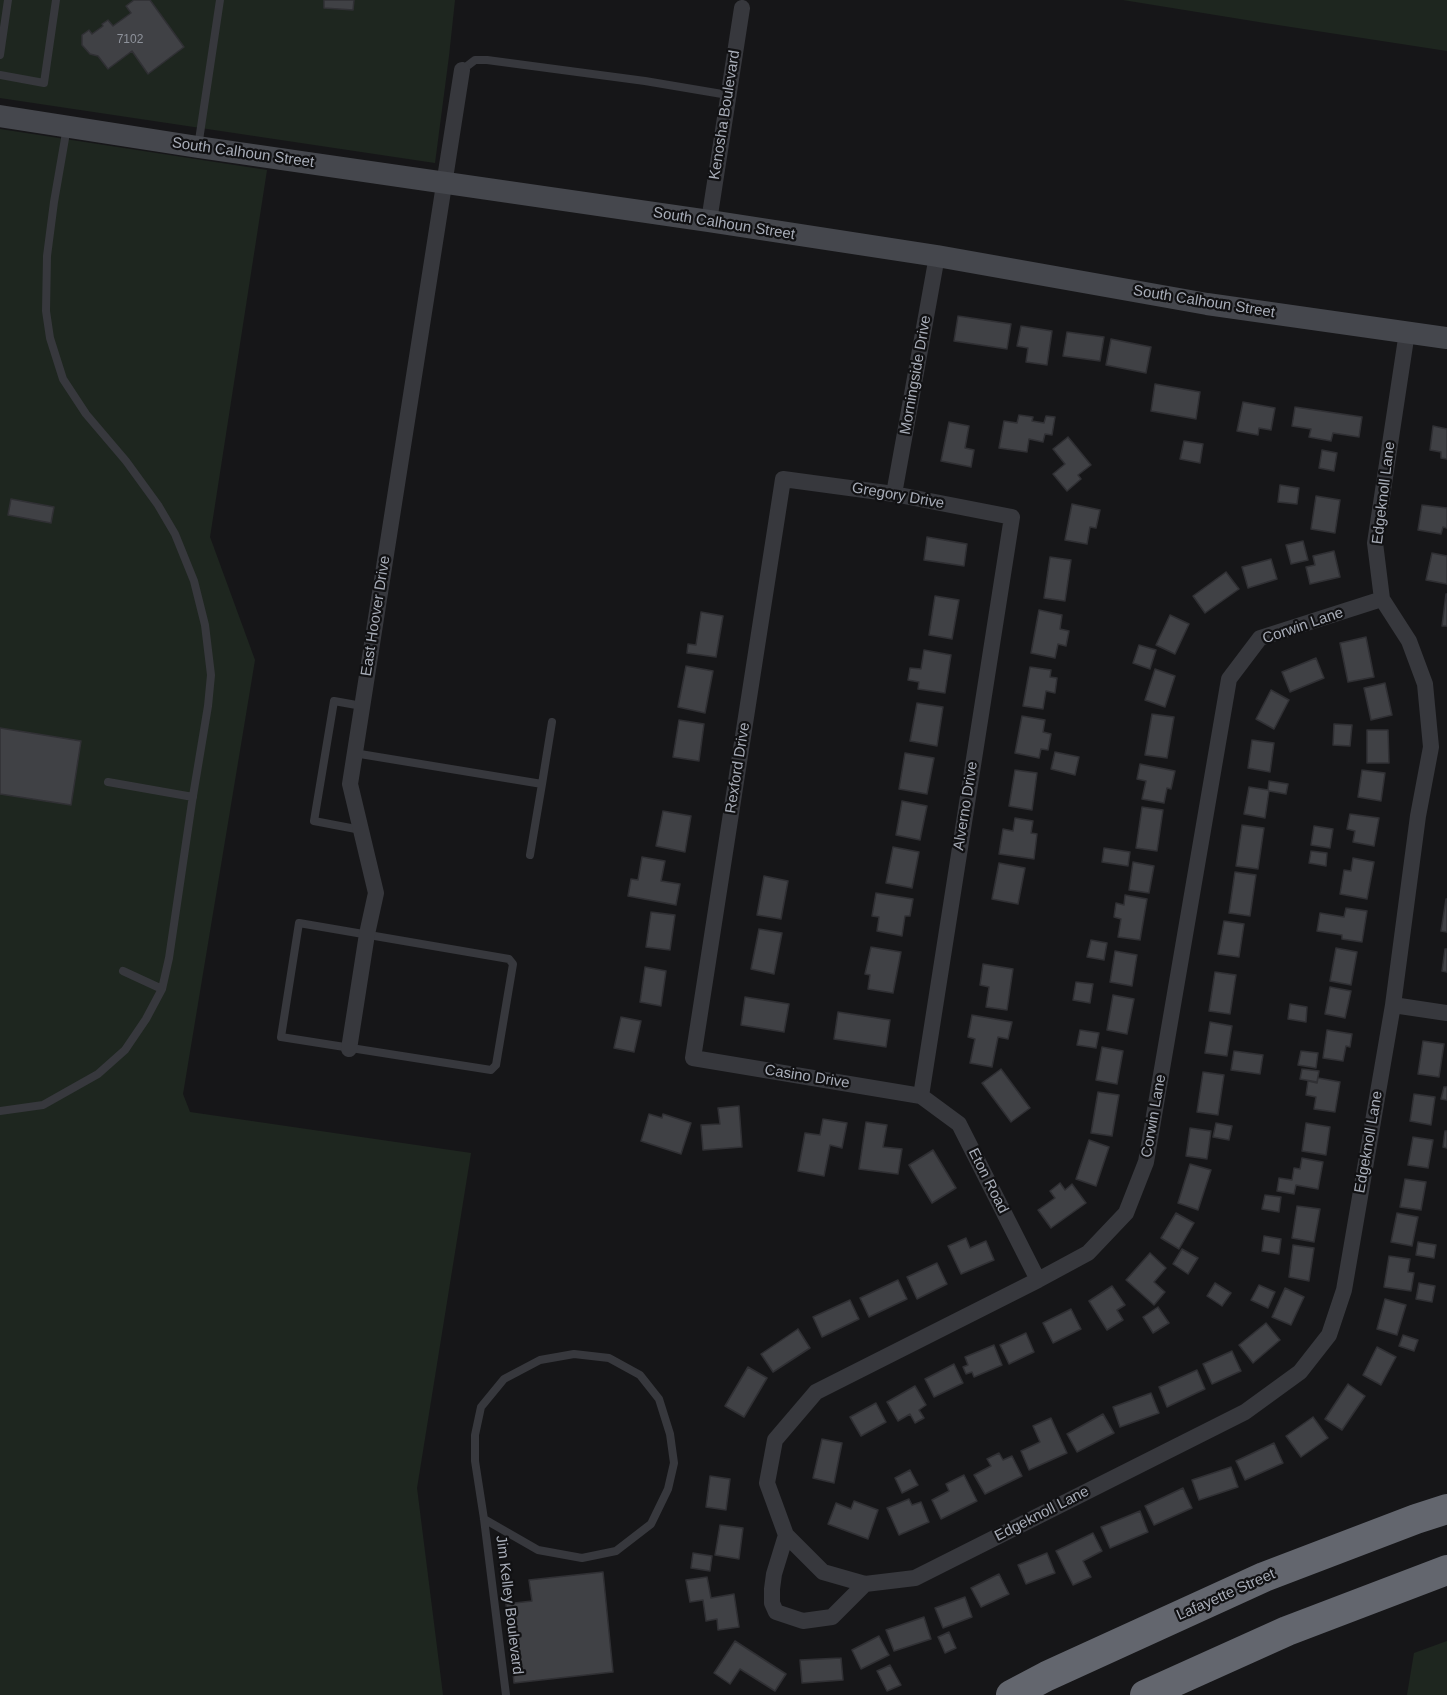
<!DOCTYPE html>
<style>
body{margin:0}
canvas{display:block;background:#161618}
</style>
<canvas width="1447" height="1695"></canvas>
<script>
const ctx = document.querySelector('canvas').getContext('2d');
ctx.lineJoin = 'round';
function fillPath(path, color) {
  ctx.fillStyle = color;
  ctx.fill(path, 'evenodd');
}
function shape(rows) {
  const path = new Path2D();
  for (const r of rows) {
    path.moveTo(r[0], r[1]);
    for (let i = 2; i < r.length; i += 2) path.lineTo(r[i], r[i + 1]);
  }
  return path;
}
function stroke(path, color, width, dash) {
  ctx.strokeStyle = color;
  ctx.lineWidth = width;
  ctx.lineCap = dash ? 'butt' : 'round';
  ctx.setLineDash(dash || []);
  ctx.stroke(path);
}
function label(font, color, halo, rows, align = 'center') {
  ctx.font = font + ' Helvetica,sans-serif';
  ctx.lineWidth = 4.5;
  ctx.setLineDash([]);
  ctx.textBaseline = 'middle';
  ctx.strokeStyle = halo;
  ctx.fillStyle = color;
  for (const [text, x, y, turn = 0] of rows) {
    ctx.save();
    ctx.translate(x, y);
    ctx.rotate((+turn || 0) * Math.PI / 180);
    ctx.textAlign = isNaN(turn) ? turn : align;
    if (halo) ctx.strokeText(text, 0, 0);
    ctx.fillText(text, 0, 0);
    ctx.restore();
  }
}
fillPath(shape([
 [0,0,455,0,449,56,435,163,0,98],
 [1123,0,1447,0,1447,51,1265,23],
 [0,129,267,170,210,537,255,660,183,1094,190,1112,471,1153,417,1488,443,1695,0,1695],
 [1447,1641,1447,1695,1407,1695,1414,1653]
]), '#1e261f');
const building = shape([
 [134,0,150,0,184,47,148,74,132,51,108,69,98,56,90,54,82,45,82,35,89,30,92,34,103,26,102,24,108,20,113,26,131,13,126,6,134,0],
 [324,0,354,0,353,10,324,8,324,0],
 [958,316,1011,324,1007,349,954,341,958,316],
 [1021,326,1052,331,1047,365,1026,362,1028,348,1017,346,1021,326],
 [1067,332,1104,337,1100,361,1063,356,1067,332],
 [1111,339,1151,347,1146,373,1106,365,1111,339],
 [1155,384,1200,392,1196,419,1151,411,1155,384],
 [1243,402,1275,408,1271,430,1259,428,1258,435,1237,431,1243,402],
 [1295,407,1362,417,1359,437,1333,433,1331,441,1309,437,1311,429,1292,426,1295,407],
 [1019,415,1033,417,1032,421,1044,423,1046,416,1055,417,1052,435,1045,434,1043,442,1029,439,1027,452,999,448,1004,421,1017,423,1019,415],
 [949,422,969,426,965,448,974,450,971,467,941,461,949,422],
 [1433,426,1447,429,1447,459,1441,458,1441,452,1430,450,1433,426],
 [1068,437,1091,465,1078,475,1081,479,1067,491,1053,474,1065,464,1053,449,1068,437],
 [1184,441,1203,444,1200,463,1180,459,1184,441],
 [1322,450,1337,453,1334,471,1319,468,1322,450],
 [1280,485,1299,488,1297,504,1278,502,1280,485],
 [1316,496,1340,500,1335,533,1311,529,1316,496],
 [11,499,54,507,51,523,8,515,11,499],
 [1072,504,1100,510,1096,528,1090,527,1087,544,1065,540,1072,504],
 [1422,505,1447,508,1447,528,1443,527,1441,534,1418,530,1422,505],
 [927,537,967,544,964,566,924,560,927,537],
 [1303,541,1308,560,1291,564,1286,545,1303,541],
 [1334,551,1340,577,1310,584,1306,567,1315,565,1313,556,1334,551],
 [1432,553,1447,556,1447,584,1426,580,1432,553],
 [1050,557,1071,560,1065,601,1044,598,1050,557],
 [1271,559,1277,579,1248,588,1242,567,1271,559],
 [1226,572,1239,589,1205,613,1193,596,1226,572],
 [1446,594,1447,594,1447,626,1442,626,1446,594],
 [935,596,959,600,952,639,929,635,935,596],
 [1039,610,1062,615,1060,629,1069,631,1066,646,1058,644,1055,658,1031,653,1039,610],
 [701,612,723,616,716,657,687,653,688,644,696,645,701,612],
 [1170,615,1189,624,1175,654,1156,645,1170,615],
 [1366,637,1374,677,1348,682,1340,643,1366,637],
 [1139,645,1156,650,1150,669,1133,663,1139,645],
 [924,650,951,655,945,693,918,689,919,682,908,680,910,668,921,669,924,650],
 [1316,658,1324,678,1290,692,1282,672,1316,658],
 [686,666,713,671,705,713,678,707,686,666],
 [1030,667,1051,670,1050,677,1057,678,1055,693,1046,691,1043,709,1023,706,1030,667],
 [1155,669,1175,676,1165,707,1145,700,1155,669],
 [1385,683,1392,715,1371,720,1364,688,1385,683],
 [1271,690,1289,700,1274,729,1256,719,1271,690],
 [917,703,943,707,937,746,910,741,917,703],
 [1152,714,1174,717,1167,758,1145,755,1152,714],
 [1022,716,1045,720,1043,732,1051,734,1048,750,1041,749,1039,758,1015,753,1022,716],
 [679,720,704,724,699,761,673,757,679,720],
 [1334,724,1352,725,1350,746,1333,745,1334,724],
 [0,728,81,741,71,805,0,794,0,728],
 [1367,730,1388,730,1389,763,1367,763,1367,730],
 [1252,740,1274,743,1270,772,1248,768,1252,740],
 [1055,752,1079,757,1075,775,1051,769,1055,752],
 [905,753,934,758,927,794,899,789,905,753],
 [1140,764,1175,771,1171,789,1167,788,1164,803,1142,799,1146,781,1137,779,1140,764],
 [1015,770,1037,773,1032,810,1009,806,1015,770],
 [1362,770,1385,773,1381,801,1358,797,1362,770],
 [1269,781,1288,784,1286,794,1269,791,1265,818,1244,814,1249,787,1268,790,1269,781],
 [902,801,927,806,920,840,896,835,902,801],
 [1142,807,1163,810,1157,851,1136,848,1142,807],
 [663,811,691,816,685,852,656,846,663,811],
 [1350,814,1379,818,1374,846,1353,842,1355,831,1347,829,1350,814],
 [1015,818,1033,821,1031,833,1037,834,1034,859,999,854,1003,829,1013,831,1015,818],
 [1242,825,1264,828,1258,869,1236,866,1242,825],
 [1314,826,1333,829,1330,848,1311,845,1314,826],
 [893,847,919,852,912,888,886,883,893,847],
 [1104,848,1130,852,1128,866,1102,862,1104,848],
 [1311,851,1327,853,1326,866,1309,863,1311,851],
 [642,857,665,861,661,881,680,884,676,905,628,896,631,879,638,880,642,857],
 [1353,858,1374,862,1367,899,1340,894,1344,870,1351,871,1353,858],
 [1133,862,1154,866,1149,893,1129,890,1133,862],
 [999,863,1025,868,1018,904,992,899,999,863],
 [1235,872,1256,875,1250,916,1229,913,1235,872],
 [764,876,788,881,781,919,757,915,764,876],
 [876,893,913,899,910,916,905,916,902,936,877,931,879,917,872,916,876,893],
 [1125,895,1147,899,1140,940,1118,937,1121,919,1114,917,1116,903,1124,905,1125,895],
 [1446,899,1447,899,1447,932,1441,931,1446,899],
 [1346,908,1367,911,1362,942,1342,939,1342,935,1317,931,1320,913,1344,917,1346,908],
 [651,912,675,915,670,950,646,947,651,912],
 [1224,921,1244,924,1239,957,1218,954,1224,921],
 [759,929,782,933,774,974,751,969,759,929],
 [1091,940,1107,943,1104,960,1087,957,1091,940],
 [871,947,901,952,893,993,868,989,870,975,865,974,871,947],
 [1336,948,1357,952,1351,985,1330,981,1336,948],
 [1445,949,1447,949,1447,972,1442,971,1445,949],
 [1115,951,1137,955,1132,986,1110,982,1115,951],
 [983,964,1013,969,1007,1010,986,1007,989,987,980,985,983,964],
 [645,967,666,971,661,1006,640,1002,645,967],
 [1215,972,1236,975,1230,1014,1209,1011,1215,972],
 [1076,982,1093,984,1090,1003,1073,1000,1076,982],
 [1330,987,1351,991,1345,1018,1325,1014,1330,987],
 [1113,995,1134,999,1127,1034,1107,1030,1113,995],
 [745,997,789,1004,784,1032,741,1025,745,997],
 [1290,1004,1307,1007,1306,1022,1288,1019,1290,1004],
 [838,1012,890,1020,886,1047,834,1039,838,1012],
 [972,1015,1012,1022,1008,1039,998,1037,992,1067,970,1063,975,1039,968,1037,972,1015],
 [621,1017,641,1021,634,1052,614,1048,621,1017],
 [1210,1022,1232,1026,1227,1056,1205,1053,1210,1022],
 [1080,1030,1099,1033,1096,1048,1077,1045,1080,1030],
 [1327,1030,1352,1034,1350,1047,1346,1046,1343,1061,1323,1058,1327,1030],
 [1423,1041,1444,1044,1439,1077,1418,1074,1423,1041],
 [1102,1047,1123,1051,1117,1084,1096,1080,1102,1047],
 [1234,1051,1263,1055,1260,1074,1231,1070,1234,1051],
 [1301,1051,1318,1053,1316,1068,1298,1065,1301,1051],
 [1001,1069,1030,1108,1011,1122,982,1083,1001,1069],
 [1302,1069,1319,1071,1317,1082,1300,1079,1302,1069],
 [1203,1072,1224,1075,1218,1115,1197,1112,1203,1072],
 [1318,1078,1340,1082,1335,1112,1314,1109,1316,1097,1306,1095,1308,1081,1317,1083,1318,1078],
 [1444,1087,1447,1087,1447,1100,1441,1099,1444,1087],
 [1098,1092,1119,1095,1112,1136,1091,1133,1098,1092],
 [1414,1094,1435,1097,1431,1125,1410,1121,1414,1094],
 [739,1106,742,1147,703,1150,701,1125,720,1124,718,1108,739,1106],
 [649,1114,662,1118,663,1114,691,1123,681,1154,641,1141,649,1114],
 [823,1119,847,1123,842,1148,830,1145,824,1176,798,1171,805,1133,820,1135,823,1119],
 [866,1122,887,1125,883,1147,902,1149,898,1174,859,1169,866,1122],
 [1216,1123,1232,1126,1229,1140,1213,1137,1216,1123],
 [1306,1123,1330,1127,1326,1155,1302,1151,1306,1123],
 [1190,1128,1211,1131,1207,1159,1186,1156,1190,1128],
 [1445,1131,1447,1131,1447,1148,1443,1147,1445,1131],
 [1413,1137,1433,1140,1428,1168,1408,1165,1413,1137],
 [1089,1140,1109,1147,1096,1186,1076,1179,1089,1140],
 [933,1150,956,1188,932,1203,909,1165,933,1150],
 [1302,1158,1323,1162,1318,1189,1296,1185,1294,1194,1277,1191,1279,1178,1292,1180,1294,1168,1300,1169,1302,1158],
 [1190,1164,1211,1170,1198,1210,1178,1203,1190,1164],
 [1405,1179,1426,1182,1421,1210,1400,1207,1405,1179],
 [1060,1183,1065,1190,1072,1184,1086,1203,1051,1228,1038,1210,1055,1198,1050,1191,1060,1183],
 [1265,1195,1281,1197,1279,1212,1262,1209,1265,1195],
 [1297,1206,1320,1209,1314,1242,1292,1238,1297,1206],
 [1176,1213,1194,1223,1179,1249,1161,1238,1176,1213],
 [1397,1213,1418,1217,1412,1246,1391,1242,1397,1213],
 [1264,1236,1281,1239,1279,1254,1262,1251,1264,1236],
 [966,1238,970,1248,986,1241,994,1260,961,1274,948,1246,966,1238],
 [1418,1242,1436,1245,1434,1258,1416,1255,1418,1242],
 [1293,1245,1314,1248,1309,1281,1289,1277,1293,1245],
 [1182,1249,1198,1258,1188,1274,1173,1264,1182,1249],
 [1150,1253,1166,1268,1154,1282,1165,1292,1154,1305,1126,1280,1150,1253],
 [1389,1256,1410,1259,1408,1272,1414,1273,1411,1291,1384,1287,1389,1256],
 [937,1263,947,1284,917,1299,907,1277,937,1263],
 [898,1280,907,1299,869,1317,860,1298,898,1280],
 [1215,1283,1231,1293,1222,1306,1207,1296,1215,1283],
 [1419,1283,1435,1286,1432,1302,1416,1299,1419,1283],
 [1259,1285,1275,1292,1268,1308,1251,1300,1259,1285],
 [1112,1286,1125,1305,1117,1310,1123,1320,1107,1330,1089,1301,1112,1286],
 [1285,1288,1304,1297,1291,1325,1272,1317,1285,1288],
 [1385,1299,1406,1305,1397,1335,1377,1329,1385,1299],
 [850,1300,859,1319,822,1337,813,1317,850,1300],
 [1158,1307,1169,1323,1153,1333,1143,1317,1158,1307],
 [1071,1309,1081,1329,1053,1343,1043,1323,1071,1309],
 [1266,1323,1280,1340,1253,1363,1239,1345,1266,1323],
 [798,1329,810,1348,773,1372,761,1354,798,1329],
 [1026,1333,1034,1352,1009,1364,1000,1345,1026,1333],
 [1403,1335,1418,1340,1414,1351,1399,1346,1403,1335],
 [994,1345,1002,1365,974,1377,972,1372,966,1374,963,1367,968,1365,965,1357,994,1345],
 [1377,1347,1396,1357,1381,1385,1363,1375,1377,1347],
 [1232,1351,1241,1371,1212,1384,1203,1364,1232,1351],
 [954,1364,963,1383,934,1397,925,1379,954,1364],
 [748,1367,767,1378,744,1417,725,1406,748,1367],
 [1197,1370,1205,1389,1167,1407,1159,1387,1197,1370],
 [1348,1384,1365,1396,1342,1430,1325,1419,1348,1384],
 [915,1386,926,1405,919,1410,924,1418,915,1423,910,1414,898,1421,887,1402,915,1386],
 [1151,1393,1159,1413,1120,1427,1113,1407,1151,1393],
 [876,1403,886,1422,861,1436,850,1417,876,1403],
 [1103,1414,1114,1433,1077,1452,1067,1434,1103,1414],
 [1313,1417,1328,1438,1301,1457,1286,1436,1313,1417],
 [1051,1418,1067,1453,1029,1470,1021,1451,1040,1442,1033,1426,1051,1418],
 [822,1439,842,1443,834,1483,813,1478,822,1439],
 [1274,1443,1283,1463,1245,1480,1236,1461,1274,1443],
 [999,1453,1003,1460,1012,1456,1022,1476,985,1494,974,1475,991,1466,987,1459,999,1453],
 [1231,1467,1238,1487,1199,1500,1192,1480,1231,1467],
 [910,1470,918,1485,902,1493,895,1478,910,1470],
 [964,1475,977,1501,941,1519,932,1500,949,1491,946,1484,964,1475],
 [710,1476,730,1479,726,1510,706,1507,710,1476],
 [1183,1488,1192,1508,1154,1525,1145,1506,1183,1488],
 [909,1499,912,1505,921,1502,929,1522,899,1535,887,1508,909,1499],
 [854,1501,878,1510,868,1539,828,1524,836,1503,851,1509,854,1501],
 [1140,1511,1148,1532,1110,1548,1101,1527,1140,1511],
 [720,1525,743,1528,739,1559,715,1555,720,1525],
 [1093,1533,1102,1551,1083,1561,1091,1577,1073,1585,1056,1551,1093,1533],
 [693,1553,712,1556,710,1571,691,1568,693,1553],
 [1047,1553,1055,1573,1026,1584,1018,1565,1047,1553],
 [603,1572,613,1672,514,1683,506,1604,532,1601,529,1580,603,1572],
 [999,1574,1009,1594,981,1607,971,1588,999,1574],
 [707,1577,711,1598,734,1594,739,1627,718,1630,717,1619,706,1621,703,1600,690,1602,686,1580,707,1577],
 [965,1597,972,1617,943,1628,935,1608,965,1597],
 [924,1617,931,1639,894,1651,886,1630,924,1617],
 [949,1632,956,1648,945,1653,938,1637,949,1632],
 [879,1636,889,1655,861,1669,852,1650,879,1636],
 [735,1641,786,1674,775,1691,740,1669,730,1684,714,1673,735,1641],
 [841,1658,843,1680,802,1683,800,1660,841,1658],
 [890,1665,901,1685,887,1691,877,1671,890,1665]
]);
fillPath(building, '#404145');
stroke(building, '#303034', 1.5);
stroke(shape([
 [0,55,8,0],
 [462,70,475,60,487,60,645,81,728,95],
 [0,75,44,83,56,0],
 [198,147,220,0],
 [354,753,542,784,530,855],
 [108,782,193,797],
 [542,784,552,722],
 [361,830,314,821,334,701,362,706],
 [299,923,509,959,513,964,496,1065,491,1070,281,1037,299,923],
 [123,971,162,989],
 [0,1111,43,1105,98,1074,125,1050,146,1019,162,989,169,958,192,802,208,706,211,675,205,625,194,581,175,534,158,505,126,461,86,414,63,379,50,338,46,311,47,256,54,202,67,127],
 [484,1519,538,1550,582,1558,616,1551,651,1524,668,1489,674,1463,670,1434,659,1399,640,1375,609,1358,574,1354,540,1360,504,1379,481,1407,475,1435,475,1461,484,1519,506,1695]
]), '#37383d', 8);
stroke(shape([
 [709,221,742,8],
 [894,494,937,256],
 [1382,599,1260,638,1229,679,1146,1162,1126,1213,1088,1253,1038,1280,816,1392,775,1440,767,1483,786,1535,823,1572,865,1584,915,1578,1245,1412,1300,1372,1329,1335,1344,1290,1393,1005,1418,816,1431,747,1425,684,1409,641,1382,599,1375,543,1407,332],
 [1393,1005,1447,1013],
 [349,1049,367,934,376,893,350,784,462,70],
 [921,1096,1012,517,894,494,783,479,693,1058,921,1096,959,1124,1038,1280],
 [786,1535,774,1574,772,1589,772,1603,776,1612,803,1621,832,1617,865,1584]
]), '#37383d', 16);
stroke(shape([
 [0,116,198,147,709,221,937,256,1207,304,1447,338]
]), '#45474d', 22);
stroke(shape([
 [1011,1695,1047,1676,1264,1577,1416,1519,1447,1509],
 [1145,1695,1287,1631,1447,1570]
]), '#63666e', 30);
label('12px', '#8e929b', null, [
 ["7102",130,40]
]);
label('15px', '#a8adb8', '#111113', [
 ["Kenosha Boulevard",725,115,-81],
 ["South Calhoun Street",243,153,8],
 ["South Calhoun Street",724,224,9],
 ["South Calhoun Street",1204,302,9],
 ["Morningside Drive",916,375,-80],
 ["Edgeknoll Lane",1384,493,-83],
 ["Gregory Drive",898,496,10],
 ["East Hoover Drive",376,616,-81],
 ["Corwin Lane",1303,626,-19],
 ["Rexford Drive",738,768,-81],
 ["Alverno Drive",966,806,-81],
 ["Casino Drive",807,1077,9],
 ["Corwin Lane",1154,1116,-80],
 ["Edgeknoll Lane",1369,1142,-80],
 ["Eton Road",988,1181,63],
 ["Edgeknoll Lane",1042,1514,-27],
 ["Lafayette Street",1226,1595,-24],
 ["Jim Kelley Boulevard",509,1605,83]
]);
</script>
